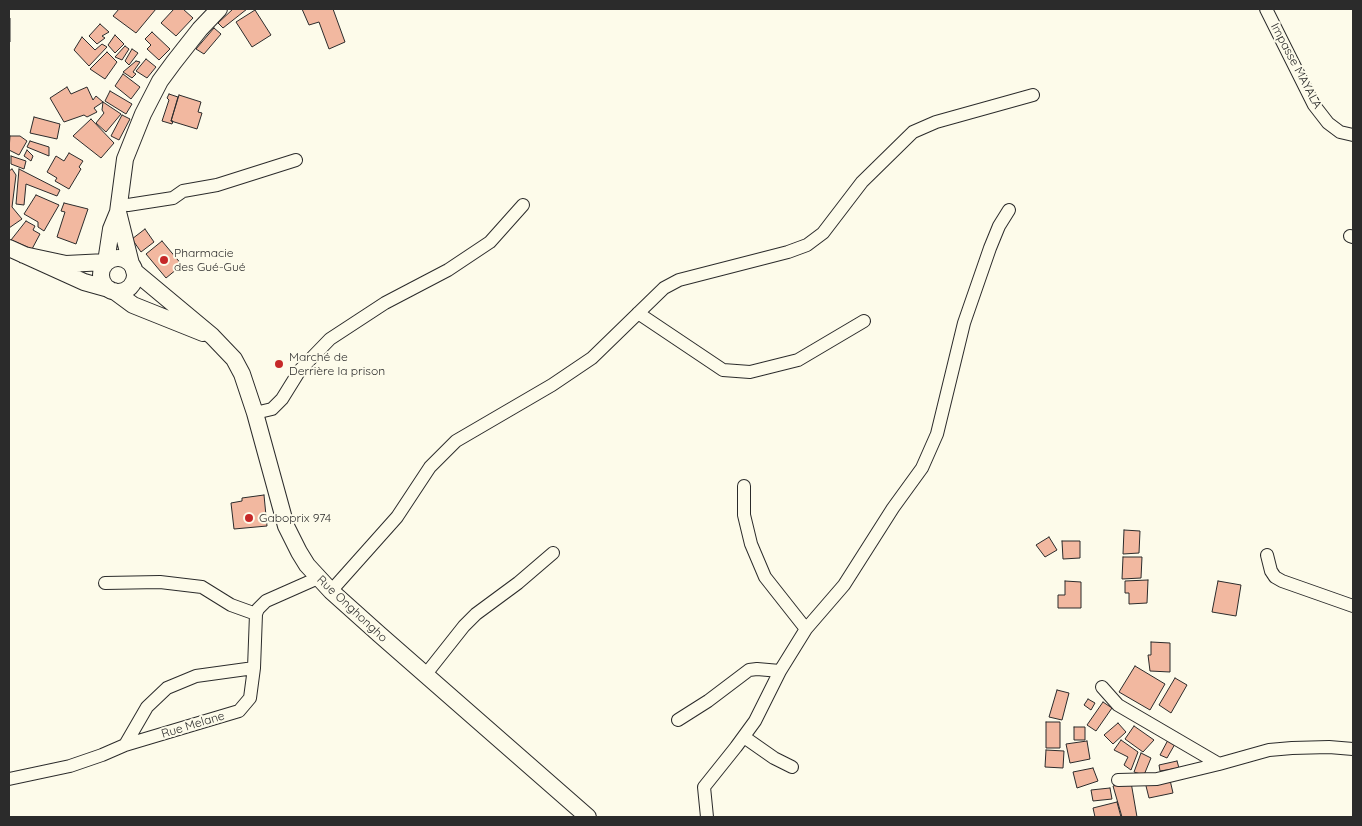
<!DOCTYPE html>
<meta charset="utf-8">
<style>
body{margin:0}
#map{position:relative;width:1362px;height:826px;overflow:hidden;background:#fdfbea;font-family:Quicksand,sans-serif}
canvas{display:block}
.frame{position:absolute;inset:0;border:10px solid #2b2b2b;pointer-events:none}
</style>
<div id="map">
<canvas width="1362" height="826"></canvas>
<div class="frame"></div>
</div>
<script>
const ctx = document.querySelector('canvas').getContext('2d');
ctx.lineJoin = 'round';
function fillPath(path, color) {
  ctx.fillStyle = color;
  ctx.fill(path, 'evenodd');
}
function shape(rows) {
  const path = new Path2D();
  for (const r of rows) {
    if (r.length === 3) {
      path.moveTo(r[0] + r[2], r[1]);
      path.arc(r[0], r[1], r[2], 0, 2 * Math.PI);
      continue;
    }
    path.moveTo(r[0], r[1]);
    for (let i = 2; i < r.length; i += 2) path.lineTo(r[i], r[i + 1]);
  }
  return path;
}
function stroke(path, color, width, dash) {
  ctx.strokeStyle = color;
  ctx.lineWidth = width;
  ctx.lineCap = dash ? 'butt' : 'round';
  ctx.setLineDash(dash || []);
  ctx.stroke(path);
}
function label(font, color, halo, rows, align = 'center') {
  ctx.font = font + ' Quicksand,sans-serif';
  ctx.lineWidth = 4;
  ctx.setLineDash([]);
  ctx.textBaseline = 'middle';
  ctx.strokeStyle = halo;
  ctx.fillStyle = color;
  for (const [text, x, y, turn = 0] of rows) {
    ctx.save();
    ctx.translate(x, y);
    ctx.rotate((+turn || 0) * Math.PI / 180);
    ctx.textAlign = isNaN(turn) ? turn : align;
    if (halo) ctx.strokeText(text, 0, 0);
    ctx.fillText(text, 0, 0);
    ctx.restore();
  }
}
const building = shape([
 [119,9,156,9,136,33,113,16,119,9],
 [174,9,183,9,193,18,176,36,161,23,174,9],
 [233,9,247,9,223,28,218,23,233,9],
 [302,9,333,9,345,42,329,49,319,22,309,25,302,9],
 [255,10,271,35,252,47,236,22,255,10],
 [9,18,10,18,10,42,9,42,9,18],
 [100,24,109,32,102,36,105,38,97,44,89,36,100,24],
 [214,28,221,34,204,54,196,49,214,28],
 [152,32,170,49,159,60,147,49,151,45,145,39,152,32],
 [115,35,124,44,115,53,108,45,115,35],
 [82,37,95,50,102,44,107,47,89,66,74,50,82,37],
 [125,46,129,49,122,60,115,57,125,46],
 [132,49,138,53,129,65,125,61,132,49],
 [107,52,117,62,105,79,90,69,107,52],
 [146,59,156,67,147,78,136,71,146,59],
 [136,61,140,62,133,72,136,74,132,78,123,72,136,61],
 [123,74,140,87,131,99,115,86,123,74],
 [67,87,71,94,87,87,93,100,96,96,103,102,94,108,97,112,87,117,84,115,64,122,50,98,67,87],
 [110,91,132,104,126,114,105,101,110,91],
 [169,94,178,97,171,121,173,121,172,124,162,121,169,100,167,98,169,94],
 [179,95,201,102,198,112,202,113,197,129,171,121,179,95],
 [103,102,121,114,106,132,96,123,104,113,102,110,103,102],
 [122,115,130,119,119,140,111,136,122,115],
 [34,117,60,124,57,139,30,133,34,117],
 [91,119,114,143,101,158,73,136,91,119],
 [10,136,20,136,27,141,19,155,9,150,10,136],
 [30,141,49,147,49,156,27,147,30,141],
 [27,150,33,156,31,161,24,156,27,150],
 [69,153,83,161,79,167,81,169,69,189,55,181,57,178,47,172,56,156,64,161,69,153],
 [11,156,26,161,24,169,11,164,11,156],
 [12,169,16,175,12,207,22,219,9,228,9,171,12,169],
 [19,169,60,190,57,196,26,184,24,205,16,204,19,169],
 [36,195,59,205,44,231,38,227,38,222,24,214,36,195],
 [64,203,88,209,76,244,57,237,65,212,61,211,64,203],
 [26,221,35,226,33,230,40,234,32,249,11,240,26,221],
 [145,229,154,242,141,252,132,239,145,229],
 [162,241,182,265,166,278,146,254,162,241],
 [264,495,267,526,234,529,231,503,242,501,242,498,264,495],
 [1124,530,1140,531,1139,553,1123,554,1124,530],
 [1049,537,1057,550,1045,557,1036,545,1049,537],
 [1062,541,1080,541,1080,558,1063,559,1062,541],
 [1123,557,1142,557,1141,578,1122,579,1123,557],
 [1148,580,1147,603,1129,604,1129,593,1125,593,1125,581,1148,580],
 [1065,581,1081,582,1081,608,1058,608,1058,595,1065,595,1065,581],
 [1218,581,1241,585,1236,616,1212,612,1218,581],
 [1151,642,1170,643,1170,672,1150,671,1148,655,1151,655,1151,642],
 [1135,666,1165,684,1150,710,1119,692,1135,666],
 [1175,678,1187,685,1171,713,1159,705,1175,678],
 [1057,690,1069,693,1062,720,1049,717,1057,690],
 [1088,699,1095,703,1091,710,1084,705,1088,699],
 [1103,702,1112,708,1096,731,1087,725,1103,702],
 [1046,722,1060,722,1060,748,1046,748,1046,722],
 [1118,723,1126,732,1113,744,1104,735,1118,723],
 [1134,726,1154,740,1143,752,1125,739,1134,726],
 [1074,727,1085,727,1085,740,1074,740,1074,727],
 [1121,740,1138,752,1131,770,1124,765,1128,757,1114,750,1121,740],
 [1168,740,1175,744,1167,758,1160,755,1168,740],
 [1087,741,1090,759,1070,763,1066,744,1087,741],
 [1046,750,1064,751,1063,768,1045,767,1046,750],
 [1141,753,1151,758,1144,775,1134,772,1141,753],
 [1177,761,1179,768,1160,771,1159,765,1177,761],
 [1093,768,1098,781,1077,788,1073,772,1093,768],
 [1170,780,1173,793,1149,798,1145,782,1170,780],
 [1131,782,1137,817,1122,817,1113,786,1131,782],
 [1110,788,1112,799,1093,801,1091,790,1110,788],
 [1117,802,1121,817,1095,817,1093,808,1117,802]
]);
fillPath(building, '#f2b8a0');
stroke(building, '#2b2b2b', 1);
const minor = shape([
 [1266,9,1314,105,1328,123,1340,132,1353,135],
 [118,204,128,205,173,198,183,191,217,185,296,160],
 [1350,236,1353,237],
 [638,313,723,370,750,372,798,360,864,321],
 [255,413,272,409,282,399,300,370,330,339,385,303,448,270,490,242,523,205],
 [744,486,744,515,751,544,765,577,806,629],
 [1267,555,1271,571,1275,577,1282,581,1353,606],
 [105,583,160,582,202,587,231,605,256,614],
 [331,591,397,517,430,467,456,441,552,385,592,358,664,288,679,280,788,252,807,245,823,233,862,182,913,132,936,122,1033,95],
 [426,674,464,626,476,614,518,583,553,553],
 [1102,687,1118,705,1219,764,1269,750,1292,748,1329,747,1353,749],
 [678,720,708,701,749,670,757,669,780,671],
 [744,737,774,758,792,767],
 [125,745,147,707,167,688,196,676,254,668],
 [9,779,70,766,102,755,125,745,239,711,250,698,254,668,256,614,258,609,266,601,318,578],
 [1118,780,1157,779,1219,764],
 [707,817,704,787,736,747,755,721,780,671,806,629,844,585,893,508,922,468,937,434,964,323,990,248,999,226,1009,210]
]);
const major = shape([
 [118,212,131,264],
 [9,248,84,282,109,289],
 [24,255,66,264,106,262,111,229,118,212,125,159,143,114,160,81,174,62,200,29,219,9],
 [118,275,17],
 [134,271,212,336,234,359,242,374,255,413,286,526,299,552,307,565,331,591,379,634,588,817],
 [114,291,133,305,203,333]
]);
stroke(minor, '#2b2b2b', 14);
stroke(major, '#2b2b2b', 18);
stroke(minor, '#fdfbea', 12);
stroke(major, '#fdfbea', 16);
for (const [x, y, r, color] of [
 [164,260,5,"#c62828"],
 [279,364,5,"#c62828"],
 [249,518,5,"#c62828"]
]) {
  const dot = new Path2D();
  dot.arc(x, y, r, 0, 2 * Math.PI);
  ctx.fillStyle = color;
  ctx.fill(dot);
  stroke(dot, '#fdfbea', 2);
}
label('12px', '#2b2b2b', '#fdfbea', [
 ["Impasse MAYALA",1296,66,62],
 ["Rue Onghongho",352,609,43],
 ["Rue Melane",193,725,-17]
]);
label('12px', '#2b2b2b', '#fdfbea', [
 ["Pharmacie",174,253],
 ["des Gué-Gué",174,267],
 ["Marché de",289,357],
 ["Derrière la prison",289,371],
 ["Gaboprix 974",259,518]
], 'left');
</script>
